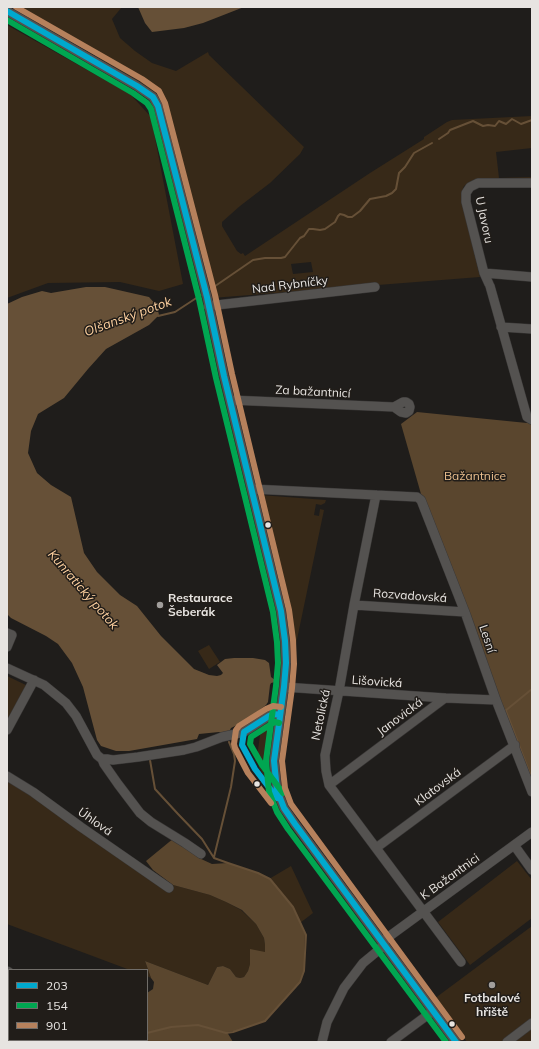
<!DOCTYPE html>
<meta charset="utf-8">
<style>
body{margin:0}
#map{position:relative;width:539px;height:1049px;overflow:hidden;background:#1f1d1b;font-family:Mulish,sans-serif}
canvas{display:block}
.frame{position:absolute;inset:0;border:8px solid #e7e4e1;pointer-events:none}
.legend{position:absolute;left:8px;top:969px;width:140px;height:72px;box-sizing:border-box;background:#211d19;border:1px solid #706d69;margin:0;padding:5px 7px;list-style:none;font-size:12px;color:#e7e4e1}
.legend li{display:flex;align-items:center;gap:8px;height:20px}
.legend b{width:20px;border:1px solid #706d69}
</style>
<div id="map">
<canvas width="539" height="1049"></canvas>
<div class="frame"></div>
<ul class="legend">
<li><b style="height:5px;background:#00a9ce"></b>203</li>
<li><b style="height:5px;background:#00a651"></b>154</li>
<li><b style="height:5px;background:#b6815c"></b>901</li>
</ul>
</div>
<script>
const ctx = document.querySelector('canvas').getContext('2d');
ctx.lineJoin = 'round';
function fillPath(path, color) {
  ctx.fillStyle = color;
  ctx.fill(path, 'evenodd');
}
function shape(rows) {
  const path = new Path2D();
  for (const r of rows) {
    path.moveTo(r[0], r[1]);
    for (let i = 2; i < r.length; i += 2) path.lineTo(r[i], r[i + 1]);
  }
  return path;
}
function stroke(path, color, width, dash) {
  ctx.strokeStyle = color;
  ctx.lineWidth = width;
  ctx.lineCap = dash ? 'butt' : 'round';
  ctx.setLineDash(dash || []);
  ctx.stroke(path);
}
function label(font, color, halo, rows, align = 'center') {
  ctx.font = font + ' Mulish,sans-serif';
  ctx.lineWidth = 3;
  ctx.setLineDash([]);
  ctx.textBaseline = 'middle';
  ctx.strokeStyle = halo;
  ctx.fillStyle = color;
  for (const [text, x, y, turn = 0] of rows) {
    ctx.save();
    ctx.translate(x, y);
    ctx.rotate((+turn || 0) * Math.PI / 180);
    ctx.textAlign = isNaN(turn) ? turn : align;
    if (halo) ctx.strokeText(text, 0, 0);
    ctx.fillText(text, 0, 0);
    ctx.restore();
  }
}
fillPath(shape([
 [17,7,122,7,112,19,120,38,135,51,152,63,176,71,208,52,209,55,304,147,300,154,270,183,240,206,222,222,222,226,237,251,241,254,243,253,245,256,370,173,424,139,424,137,447,122,452,120,532,116,532,148,496,152,499,178,532,177,532,179,475,179,464,186,461,194,463,206,480,277,212,298,209,280,157,94],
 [311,262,313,272,293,274,291,264],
 [7,25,130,94,151,117,183,284,159,291,120,282,48,283,7,298],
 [260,495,326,500,325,503,321,505,316,504,314,515,319,516,320,509,324,510,295,649,282,583],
 [209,645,220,662,209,669,198,651],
 [7,676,28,686,7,723],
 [266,723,269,723,272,725,273,729,269,757,270,776,273,790,259,768,258,762,257,757,261,728,263,725],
 [7,780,34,796,166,888,173,885,210,895,226,902,241,910,256,924,264,938,265,945,265,953,250,964,248,971,244,977,240,978,236,977,230,969,223,966,217,967,208,985,145,961,151,978,147,976,147,970,130,970,7,924],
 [517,861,532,880,532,918,470,965,438,922],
 [291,866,313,913,300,923,293,907,269,879],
 [532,926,532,1018,501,1042,467,1042,434,999],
 [532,1028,532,1042,514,1042]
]), '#372918');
fillPath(shape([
 [417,412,527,423,531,420,532,420,532,792,423,501,401,424],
 [174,838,199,858,212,864,228,863,258,873,270,879,293,907,305,934,304,971,300,982,265,1021,235,1031,227,1032,233,1042,36,1042,37,1040,147,1040,147,993,153,989,154,982,151,978,145,961,208,985,217,967,223,966,230,969,236,977,240,978,244,977,248,971,250,964,250,949,265,952,265,945,264,938,256,924,242,910,226,902,210,895,173,885,153,870,146,861]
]), '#5a462e');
fillPath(shape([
 [138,7,244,7,203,23,184,28,152,32,145,23],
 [86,287,105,287,149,297,157,306,159,315,149,325,106,349,88,369,64,398,38,414,31,431,28,453,37,473,51,485,71,497,84,553,97,572,120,595,137,606,161,636,194,669,209,675,217,676,221,675,223,673,217,665,225,659,234,658,253,658,265,660,269,663,271,677,275,680,275,682,271,683,270,685,268,702,266,705,243,722,231,728,229,732,221,733,219,732,199,734,197,739,129,751,116,751,101,746,97,740,83,687,72,663,58,644,46,636,11,618,7,614,7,304,22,297,42,291,51,293]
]), '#665037');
stroke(shape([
 [439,139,448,133,450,130,473,121,483,126,488,125,495,126,499,121,506,124,512,119,521,124,532,120],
 [208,291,253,260,265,258,281,258,285,257,300,238,304,236,309,229,313,229,320,230,325,229,335,222,338,216,340,214,344,215,348,217,352,217,360,211,370,199,386,196,392,193,396,189,399,173,405,167,414,153,432,143],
 [158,316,175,312,204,293],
 [505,711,532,689],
 [506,711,532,779],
 [214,857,231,787,235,761,234,754,229,742],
 [147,1033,171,1027,198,1025,226,1033,233,1032,265,1021,300,982,304,971,306,935,293,907,270,879,258,873,228,863,214,858,202,839,178,814,155,789,150,760],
 [98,1042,109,1040]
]), '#665037', 2);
const minor = shape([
 [7,11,137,86,153,97,158,106,207,297,224,376,281,611,285,641,286,663,284,687,274,761,277,790,284,808,295,824,456,1042],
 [484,273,532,277],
 [489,284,484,273,466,202,466,193,470,187,478,183,532,183],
 [490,286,527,417,532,420],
 [208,306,375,287],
 [501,327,532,329],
 [230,400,394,407,403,402,406,402,409,404,410,407,409,411,406,413,401,412,394,407],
 [252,489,417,497,421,500,466,615,496,700,532,792],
 [376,495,354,605,339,691,325,755,326,771,329,785,461,962],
 [354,605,465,612],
 [7,633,12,635,7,647],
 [7,668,44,685,66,703,76,716,97,755,102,759,107,759,113,760,138,757,184,750,196,747,222,737,240,733,244,732,269,716,274,714,280,715],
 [284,687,445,698,496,700],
 [7,730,34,680],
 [102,759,104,764,118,784,140,813,151,822,185,843,201,854],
 [7,776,33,792,81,827,169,888],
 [329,785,445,698],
 [514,845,532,870],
 [376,848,515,745],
 [7,971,9,972],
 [322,1042,327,1022,344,988,363,963,380,949,387,938,532,832],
 [391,1042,433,1011],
 [507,1042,532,1023]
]);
stroke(minor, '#393736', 10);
stroke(minor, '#545250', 9);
stroke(shape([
 [7,11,137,86,153,97,158,106,207,297,224,376,281,611,285,641,286,663,284,687,274,761,277,790,284,808,295,824,456,1042],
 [277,798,255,769,242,745,244,732,269,716,274,714,280,715]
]), '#00a9ce', 6);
stroke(shape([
 [7,20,133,93,147,103,151,109,199,299,216,378,273,612,277,642,278,663,276,686,266,761,269,792,277,812,288,829,446,1042],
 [279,723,275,722,273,723,251,737,250,744,262,765,283,793]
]), '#00a651', 6);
stroke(shape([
 [16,7,142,79,159,91,165,103,215,295,232,374,289,610,293,640,294,664,292,688,282,761,285,788,291,804,302,819,462,1037],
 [271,803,248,773,235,748,234,744,236,730,239,726,266,709,273,706,281,707]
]), '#b6815c', 6);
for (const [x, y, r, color] of [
 [268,525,3.5,"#e7e4e1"],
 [160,605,4,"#a19e9c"],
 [257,784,3.5,"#e7e4e1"],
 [492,985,4,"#a19e9c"],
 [452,1024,3.5,"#e7e4e1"]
]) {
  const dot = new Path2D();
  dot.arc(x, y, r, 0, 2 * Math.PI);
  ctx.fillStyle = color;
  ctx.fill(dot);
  stroke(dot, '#211d19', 1.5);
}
label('12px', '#e7e4e1', '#211d19', [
 ["U Javoru",484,220,78],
 ["Nad Rybníčky",290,285,-7],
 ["Za bažantnicí",313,392,3],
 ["Rozvadovská",410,596,4],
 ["Lesní",487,639,71],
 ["Lišovická",377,682,4],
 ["Netolická",321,715,-78],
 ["Janovická",400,717,-37],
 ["Klatovská",438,787,-37],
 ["Úhlová",95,822,35],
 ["K Bažantnici",450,877,-36]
]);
label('12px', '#ecc08f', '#211d19', [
 ["Bažantnice",475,476]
]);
label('bold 12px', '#e7e4e1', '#211d19', [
 ["Restaurace",168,598],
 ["Šeberák",168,612],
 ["Fotbalové",492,998,"center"],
 ["hřiště",492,1012,"center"]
], 'left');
label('italic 13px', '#fdd09f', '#211d19', [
 ["Olšanský potok",128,317,-20],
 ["Kunratický potok",83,590,49]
]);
</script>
